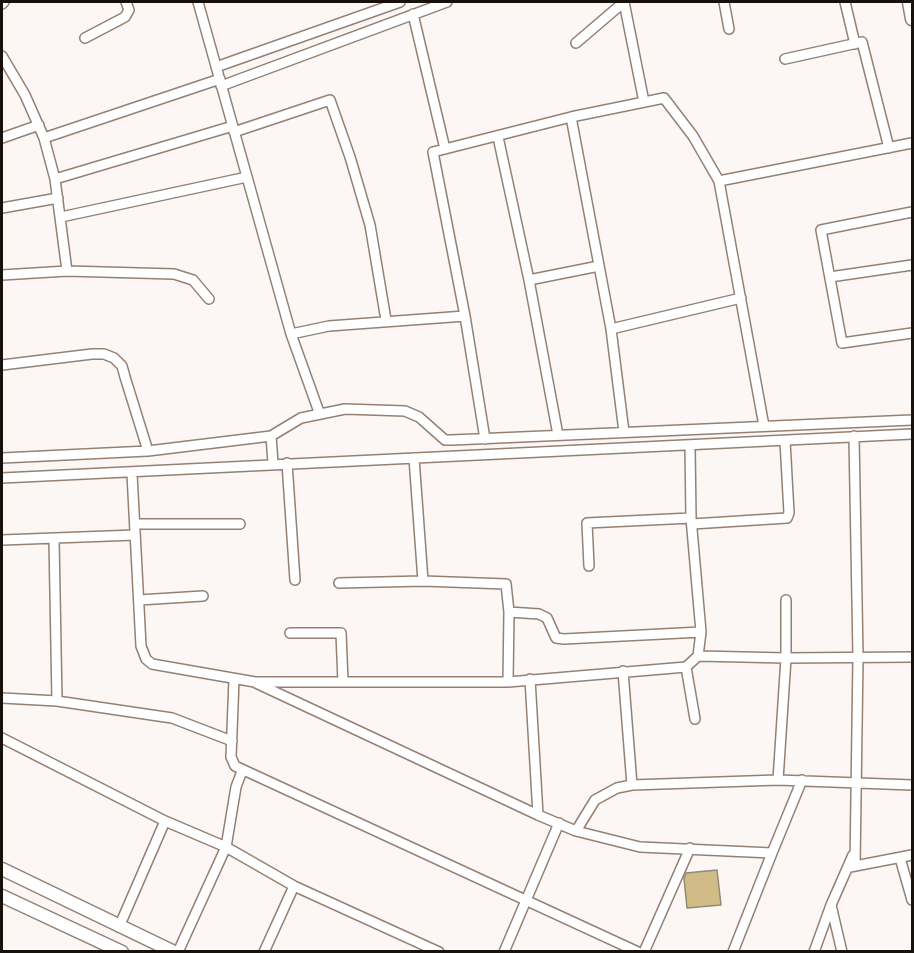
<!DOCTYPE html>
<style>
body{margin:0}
#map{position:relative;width:914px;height:953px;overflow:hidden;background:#fcf7f4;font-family:Barlow,sans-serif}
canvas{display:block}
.frame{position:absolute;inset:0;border:3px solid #17100b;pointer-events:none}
</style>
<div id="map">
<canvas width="914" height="953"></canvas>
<div class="frame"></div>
</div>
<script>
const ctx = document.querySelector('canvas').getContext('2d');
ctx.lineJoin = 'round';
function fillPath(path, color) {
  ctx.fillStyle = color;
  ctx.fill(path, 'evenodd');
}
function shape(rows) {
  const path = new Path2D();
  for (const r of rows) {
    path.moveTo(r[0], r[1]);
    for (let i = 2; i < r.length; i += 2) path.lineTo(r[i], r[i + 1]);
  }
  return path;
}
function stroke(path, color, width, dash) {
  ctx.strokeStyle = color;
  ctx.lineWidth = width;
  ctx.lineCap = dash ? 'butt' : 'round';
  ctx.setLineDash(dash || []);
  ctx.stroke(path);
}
const building = shape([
 [717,870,721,905,687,908,684,878,686,873,717,870]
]);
fillPath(building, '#d1bc87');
stroke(building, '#928a75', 1.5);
const street = shape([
 [198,2,291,334,319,412],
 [624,2,644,102],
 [724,2,729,29],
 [845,2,855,44],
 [2,4,4,2],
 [413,14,445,149],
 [85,38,125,17,129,10,126,2],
 [576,43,624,2],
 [2,56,25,95,44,138,55,179,67,271],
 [785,59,862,42,889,148],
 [216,67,400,2],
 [221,86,447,2],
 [571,117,611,329,624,432],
 [234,132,330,100,350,157,370,225,386,320],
 [498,137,529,280,558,435],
 [2,138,39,125],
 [44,138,220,79],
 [55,179,233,126],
 [719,181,912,143],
 [2,208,58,198],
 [912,212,821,230,842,343,912,333],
 [61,217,247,177],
 [2,275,67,271,174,274,193,280,209,299],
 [830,277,912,265],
 [529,280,599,266],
 [611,329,741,298],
 [291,334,329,326,465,316],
 [2,365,92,354,104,354,114,358,122,366,125,377,148,451],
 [271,436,273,463],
 [854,436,858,657,855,866],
 [485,439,465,316,433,152,571,117,664,98,693,136,719,181,764,426],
 [2,458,148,451,271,436,301,418,345,409,405,411,419,417,445,440,452,440,912,420],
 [414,458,423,581],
 [287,463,295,580],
 [132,474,141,646,146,659,152,664,255,682,508,682,686,667,698,656,701,632,691,518,690,446],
 [2,478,912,434],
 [135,524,240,524],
 [692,524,787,518,789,513,785,441],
 [2,540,135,535],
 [54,540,57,701],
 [589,566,587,523,691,518],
 [339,583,423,581,506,584,509,612,508,682],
 [139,600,203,596],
 [509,612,539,614,547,618,556,638,564,639,701,632],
 [290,633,341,633,343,682],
 [698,656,786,658,912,657],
 [686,667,695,719],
 [623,671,632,785],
 [234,679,231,757,235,766,638,952],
 [530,679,538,815],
 [256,683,538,815,576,831,640,847,772,853,802,780],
 [2,698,57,701,172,718,232,741],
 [2,738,165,821,226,847,294,886,439,952],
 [778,780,786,658,786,600],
 [576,831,595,800,617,788,632,785,778,780,912,785],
 [900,858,912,900],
 [850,867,912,855],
 [119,927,165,821],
 [178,952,226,847,236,787,242,771],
 [264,952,294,886],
 [504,952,559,823],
 [644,952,690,848],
 [733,952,772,853],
 [814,952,831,905],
 [842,952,831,905,853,855]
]);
const secondary = shape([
 [909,2,912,19],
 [2,869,174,952],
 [2,896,122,952]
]);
stroke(street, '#948173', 12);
stroke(secondary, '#948173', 15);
stroke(street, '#fff', 9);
stroke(secondary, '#fff', 12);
</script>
